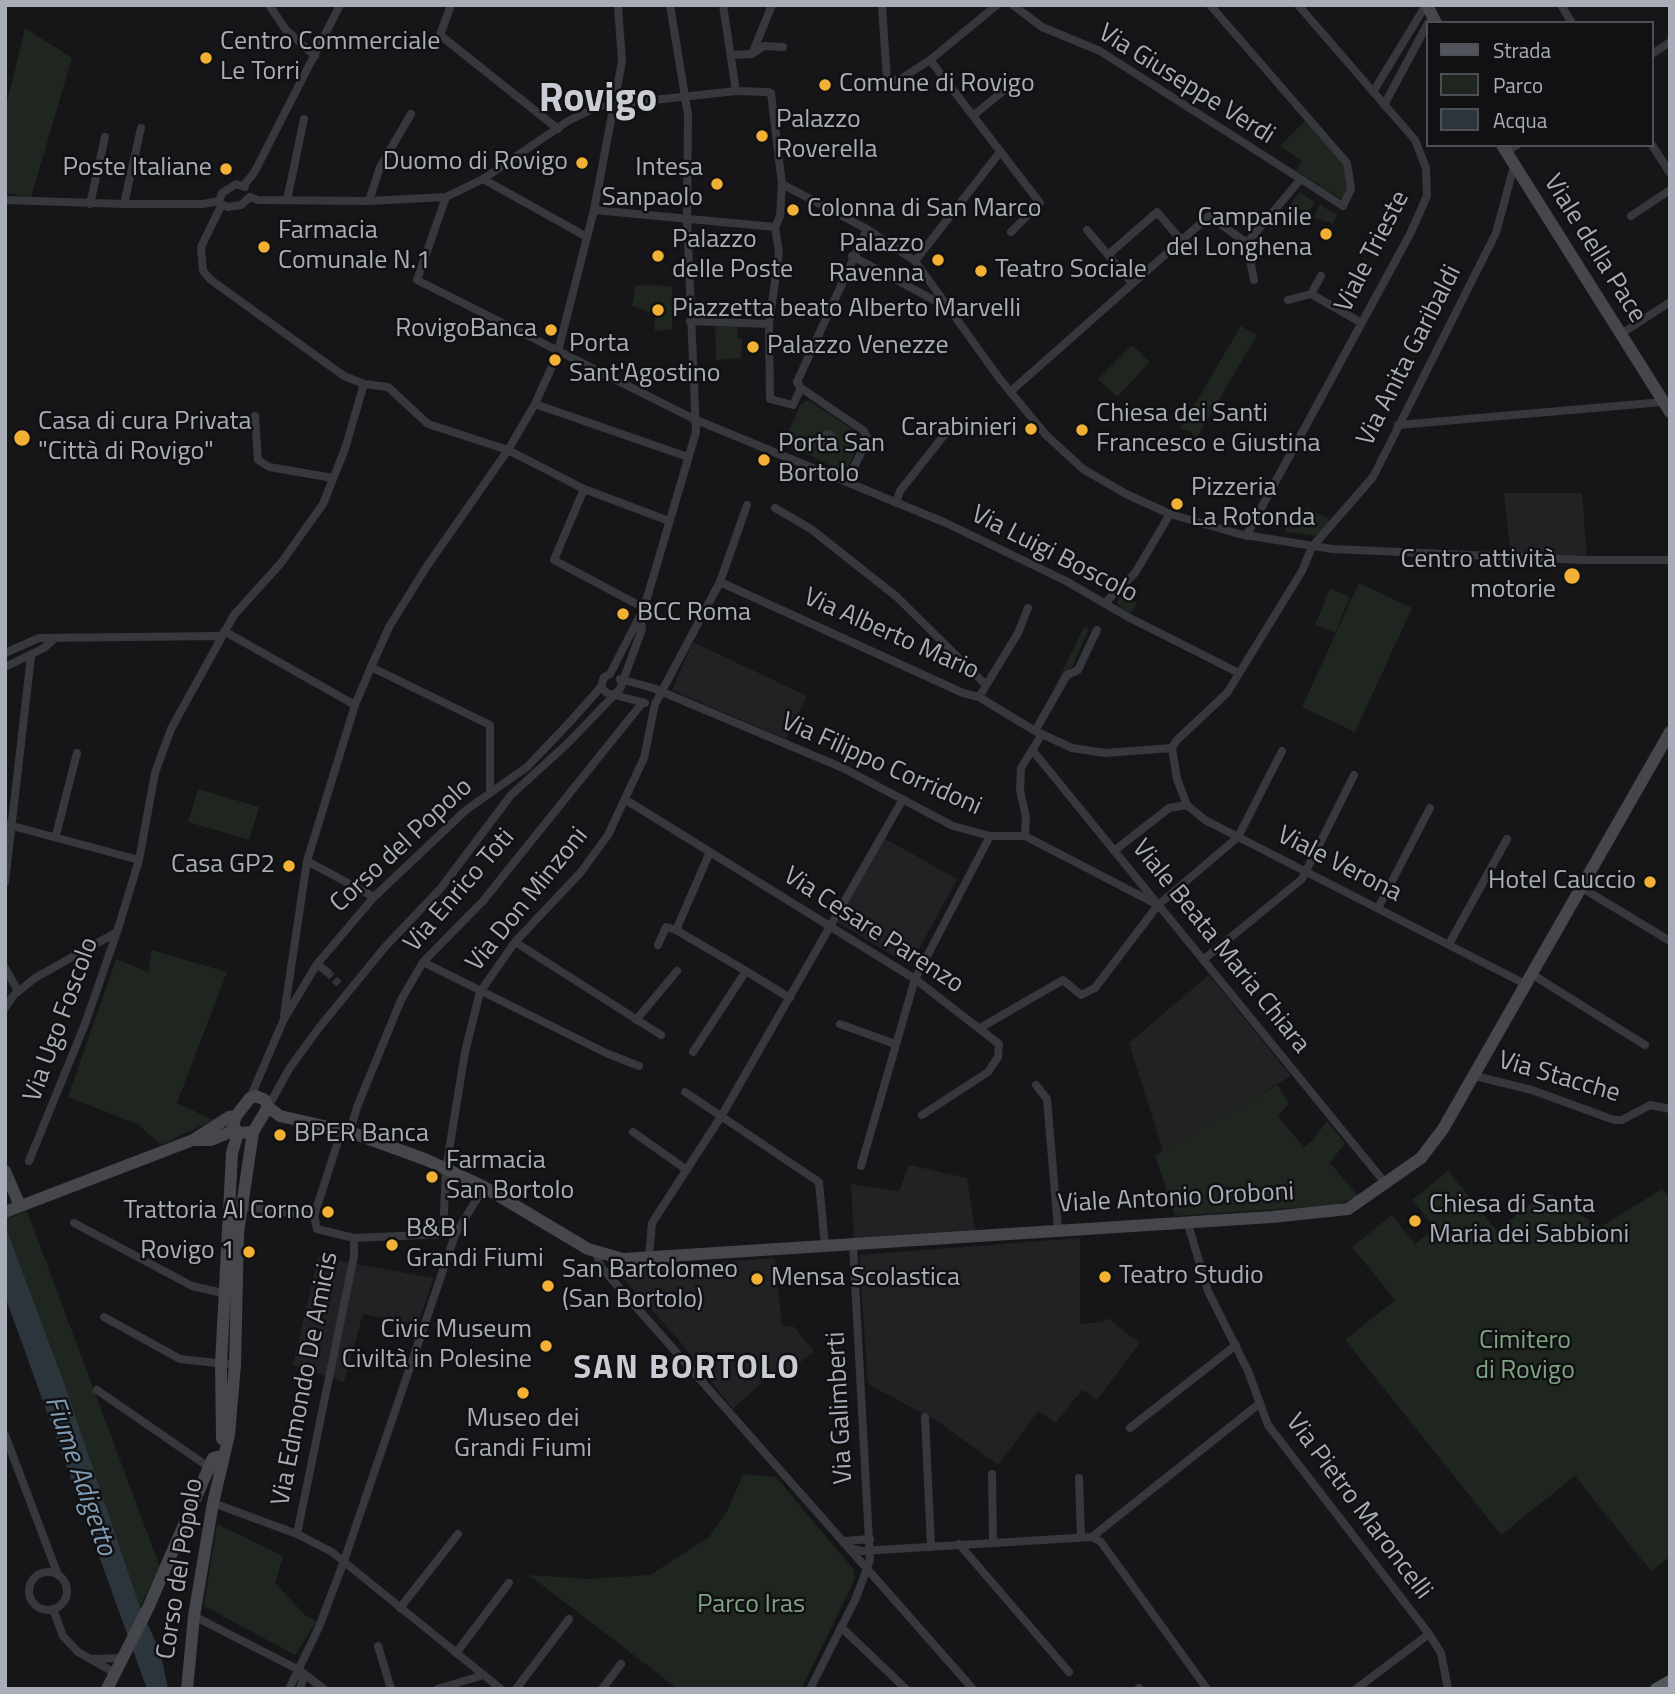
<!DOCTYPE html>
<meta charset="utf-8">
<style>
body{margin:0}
#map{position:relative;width:1675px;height:1694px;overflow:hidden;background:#161618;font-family:"Titillium Web",sans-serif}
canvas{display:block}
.frame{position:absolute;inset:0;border:7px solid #a8adb8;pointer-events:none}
.legend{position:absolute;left:1426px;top:21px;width:228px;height:126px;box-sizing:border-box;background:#111113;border:2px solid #4d4f55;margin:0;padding:9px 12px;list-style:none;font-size:21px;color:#a8adb8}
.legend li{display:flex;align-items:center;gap:14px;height:35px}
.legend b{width:35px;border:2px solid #4d4f55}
</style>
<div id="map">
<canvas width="1675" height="1694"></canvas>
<div class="frame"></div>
<ul class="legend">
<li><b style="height:9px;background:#53555c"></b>Strada</li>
<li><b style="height:19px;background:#1e261f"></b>Parco</li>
<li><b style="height:19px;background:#2c353c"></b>Acqua</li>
</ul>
</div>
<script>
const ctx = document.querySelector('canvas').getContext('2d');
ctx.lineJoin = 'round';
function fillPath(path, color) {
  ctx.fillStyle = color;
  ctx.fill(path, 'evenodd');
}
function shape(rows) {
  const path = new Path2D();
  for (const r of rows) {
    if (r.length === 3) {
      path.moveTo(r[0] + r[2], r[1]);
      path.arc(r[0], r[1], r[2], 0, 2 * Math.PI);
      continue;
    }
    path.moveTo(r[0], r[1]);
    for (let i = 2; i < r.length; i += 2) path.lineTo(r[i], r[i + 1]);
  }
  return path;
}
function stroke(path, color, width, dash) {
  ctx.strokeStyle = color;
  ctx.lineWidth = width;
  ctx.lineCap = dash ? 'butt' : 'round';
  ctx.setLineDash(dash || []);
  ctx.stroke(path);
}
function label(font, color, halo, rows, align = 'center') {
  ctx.font = font + ' "Titillium Web",sans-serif';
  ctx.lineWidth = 5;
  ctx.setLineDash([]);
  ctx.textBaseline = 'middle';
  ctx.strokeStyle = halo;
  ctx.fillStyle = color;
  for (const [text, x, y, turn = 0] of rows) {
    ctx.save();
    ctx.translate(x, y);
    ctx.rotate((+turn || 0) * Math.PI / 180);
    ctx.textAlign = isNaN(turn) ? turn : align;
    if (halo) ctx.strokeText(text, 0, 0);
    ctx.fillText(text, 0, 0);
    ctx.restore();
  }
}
fillPath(shape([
 [1504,493,1582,493,1587,559,1511,557],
 [693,642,807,696,786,739,672,690],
 [882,837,957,879,910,966,836,921],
 [1209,975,1291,1076,1163,1151,1129,1043],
 [909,1165,967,1178,976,1237,854,1238,851,1184,899,1191],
 [1080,1238,1080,1324,1102,1322,1107,1318,1140,1343,1097,1400,1082,1390,1056,1423,1038,1411,998,1465,937,1421,868,1384,859,1255],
 [318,1257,434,1278,417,1326,363,1314,344,1382,293,1365],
 [775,1258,782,1326,793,1326,814,1351,785,1375,772,1373,733,1409,678,1339,619,1274,621,1270]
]), '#222225');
fillPath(shape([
 [25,28,72,58,31,197,5,193,5,110],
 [1306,120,1345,166,1347,188,1342,199,1296,171,1302,161,1280,146],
 [1300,192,1315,202,1308,213,1290,205],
 [1320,205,1337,215,1333,224,1314,217],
 [636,285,672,286,672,329,655,331,655,314,632,306],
 [737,326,738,339,742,339,741,358,716,360,715,327],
 [1241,326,1257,335,1196,439,1190,431,1180,429],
 [1132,345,1150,362,1117,397,1098,379],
 [808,400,862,436,849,466,836,468,788,445,787,435,800,405],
 [1306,507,1332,521,1319,536,1285,532,1286,523,1298,524],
 [1359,583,1412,608,1355,732,1302,707],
 [1330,588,1350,597,1335,633,1315,625],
 [1121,593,1137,603,1130,613,1119,606,1117,602],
 [1084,627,1089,629,1072,667,1066,672,1039,720],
 [198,789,259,807,249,840,188,822],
 [152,950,227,972,177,1103,213,1120,161,1145,137,1124,68,1097,116,959,148,972],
 [1277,1085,1289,1103,1278,1117,1304,1147,1313,1140,1327,1121,1345,1143,1330,1163,1358,1196,1338,1204,1322,1206,1175,1216,1155,1155],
 [1448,1171,1497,1231,1545,1192,1600,1227,1662,1189,1670,1199,1670,1556,1651,1571,1575,1476,1501,1535,1345,1340,1395,1300,1352,1247,1392,1215,1415,1244,1435,1228,1412,1200],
 [27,1211,160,1567,140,1607,66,1388,5,1225,5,1219],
 [743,1474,776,1477,853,1569,855,1579,801,1689,678,1689,529,1575,587,1579,650,1575,709,1537,728,1510],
 [217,1524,283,1556,275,1583,306,1616,317,1621,295,1655,204,1606]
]), '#1e261f');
fillPath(shape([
 [828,439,9],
 [5,1225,66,1388,140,1607,161,1654,168,1689,147,1689,5,1296]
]), '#2c353c');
stroke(shape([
 [326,971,339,984]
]), '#333438', 8, [8, 4]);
stroke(shape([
 [269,5,286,30,315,56],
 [451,5,440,35,558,129],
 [723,5,736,91],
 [882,5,887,80,899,80,930,60,997,5],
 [1013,5,1042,27,1100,51,1343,206,1351,189,1347,163,1210,5],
 [1561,5,1572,23],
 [752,54,772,5],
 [1652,54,1670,42],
 [732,55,752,54,764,46,783,47],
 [930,60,1040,203,1011,232],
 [1373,92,1426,5],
 [1384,105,1428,23],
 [974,115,1002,92],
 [1652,145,1670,173],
 [1506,152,1517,145],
 [483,179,587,237],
 [782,184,867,229,915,261,999,378,1046,435,1083,469,1126,494,1170,514,1239,534,1332,549,1583,560,1670,560],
 [244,185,254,173,340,5],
 [250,197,258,200,369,201,446,197,483,179,568,121,599,106,736,91,768,92,771,93,782,184,780,216,775,227],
 [446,197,417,280,694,419,946,523,1066,581,1128,617,1239,673],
 [5,200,124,204,203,204,219,201],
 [287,200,304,119],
 [219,201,222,193,236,184,245,187],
 [369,201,380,167,411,114],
 [90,204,105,137],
 [124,204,141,128],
 [220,204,228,207,241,205,250,197],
 [221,206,201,247,203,271,211,280,344,376,364,384,388,387,428,424,508,450,584,489,669,521],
 [594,210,775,227],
 [1631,216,1670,190],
 [775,227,779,253,769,324,770,399,793,405,801,388],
 [1087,230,1131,282],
 [1247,243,1299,181],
 [1247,243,1254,280],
 [1108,255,1157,212,1181,240],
 [852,256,945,306],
 [915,261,1000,152],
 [1311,294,1321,276],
 [1288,300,1311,294,1360,322],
 [690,321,769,324],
 [1621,334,1670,302],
 [557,355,594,210,619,77,622,62,618,5],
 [801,388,797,382,867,229],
 [801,388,864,431,868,439,847,481],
 [1010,392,1209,216,1247,243],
 [535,404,688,457],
 [255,416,258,460,269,467,333,478],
 [1398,425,1663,402],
 [584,489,554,560,644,608],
 [896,503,900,491,945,434],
 [775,508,811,529,897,597,985,684],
 [1246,536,1410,234,1427,196,1426,168,1415,140,1298,5],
 [720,582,963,693,979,697,1035,731,1072,748,1105,753,1172,748],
 [1106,602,1135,573,1170,514],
 [224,631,355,705],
 [5,653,39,638,220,636],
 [5,667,44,648,55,638],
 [371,667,490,725,490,793],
 [620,679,653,688,843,768,953,826,990,836,1025,836,1158,905],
 [601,687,607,693,645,703],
 [979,697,1018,633,1028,608],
 [1035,731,1067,675,1078,670,1097,630],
 [1172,748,1176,741,1227,693,1302,571,1312,547,1373,477,1496,233,1514,166],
 [1172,748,1177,779,1187,805,1205,820,1527,985],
 [1033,751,1386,1184],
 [626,800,915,979,999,1044,998,1057,988,1072,922,1115],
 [5,824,139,860],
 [56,835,77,753],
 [1025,836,1026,817,1020,790,1021,768,1042,734],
 [1114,851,1169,808,1187,805],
 [307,861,374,897],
 [5,882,31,656],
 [1582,888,1670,941],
 [1378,908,1430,808],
 [676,930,710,852],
 [515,942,661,1035],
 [1449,944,1507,839],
 [658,945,666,927,676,930,746,971],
 [1203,960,1302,879,1354,775],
 [423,962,606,1053,639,1066],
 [317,964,326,971],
 [5,968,18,991],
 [1533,975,1645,1045],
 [5,1008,14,995,35,978,117,932,139,860,155,773,171,729,234,615,281,563,323,504,345,449,364,384],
 [284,1015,307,861,355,705,371,667,389,627,427,566,508,450,535,404,553,364],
 [636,1020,677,971],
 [840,1024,895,1044],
 [980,1028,1063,980,1081,995,1095,988,1158,905,1238,837,1282,751],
 [693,1052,746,971,790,998],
 [1475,1076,1532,1090,1614,1120,1622,1120,1650,1105,1670,1109],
 [1036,1085,1047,1099,1058,1229],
 [685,1092,819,1182,825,1246],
 [250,1098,284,1019,317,964,374,897,466,810,527,767,569,723,601,687,604,677,610,674,644,608,696,432,687,219,688,115,670,5],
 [268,1107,289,1069,318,1029,385,947,441,888,511,795,567,744,620,689,642,629,640,618],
 [342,1129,314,1216,317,1229,354,1238,445,1234],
 [350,1132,357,1107,401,1000,423,962,483,901,643,702],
 [633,1132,687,1170],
 [29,1161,85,1024,117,932],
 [861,1166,915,979,990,836],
 [239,1206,314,1216],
 [1187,1221,1208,1291,1248,1371,1268,1425,1429,1634,1441,1653,1448,1689],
 [74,1223,192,1286,227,1294],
 [443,1233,446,1169,465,1052,480,992,515,942,581,872,608,835,644,758,655,704,720,582,747,505],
 [596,1252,601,1267,973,1689],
 [649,1257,652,1223,722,1115,903,799],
 [104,1317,180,1359,235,1365],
 [97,1390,213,1470],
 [925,1417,931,1547],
 [1130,1428,1236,1345],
 [5,1435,58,1575],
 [992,1474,993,1541],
 [1079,1478,1081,1537],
 [213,1503,297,1534,332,1552,501,1689],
 [297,1534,354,1256,354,1238],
 [1092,1537,1260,1403],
 [845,1541,870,1539],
 [959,1544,1069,1672],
 [851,1548,862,1551,1092,1537,1101,1542,1207,1689],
 [48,1591,19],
 [400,1608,458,1534],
 [53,1609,63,1636,78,1652,115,1673],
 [194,1616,299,1670,324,1689],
 [841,1627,906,1689],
 [378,1646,391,1689],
 [456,1653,509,1583],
 [92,1659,124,1658],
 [289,1689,319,1627,344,1561,455,1235,484,1187],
 [300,1689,303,1679,300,1672],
 [437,1689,484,1675],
 [516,1689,569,1619],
 [602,1689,621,1664],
 [810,1689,856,1598,870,1560,853,1244],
 [1138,1689,1139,1688],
 [1356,1689,1429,1634]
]), '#37383d', 8);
stroke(shape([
 [1427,5,1436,23],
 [1502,145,1670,412],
 [256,1096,265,1100,268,1107,253,1132,238,1133,233,1125,236,1116,250,1098,256,1096],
 [268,1107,280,1116,350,1132,427,1160,484,1187,588,1249,623,1259,1272,1217,1348,1209,1421,1158,1443,1129,1670,732],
 [193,1140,211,1140,235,1130],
 [5,1171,20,1206],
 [5,1212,193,1140,229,1117,236,1116],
 [222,1439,221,1364,232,1153,238,1133],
 [107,1689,148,1608,213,1458,222,1456],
 [187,1689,194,1616,213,1503,229,1435,235,1365,238,1233,253,1132]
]), '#45474d', 12);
stroke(shape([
 [1656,1689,1670,1681]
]), '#53555c', 12);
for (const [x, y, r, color] of [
 [206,58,7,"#f2b134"],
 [825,85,7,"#f2b134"],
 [762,136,7,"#f2b134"],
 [582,163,7,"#f2b134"],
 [226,169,7,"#f2b134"],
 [717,184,7,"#f2b134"],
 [793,210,7,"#f2b134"],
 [1326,234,7,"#f2b134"],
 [264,247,7,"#f2b134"],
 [658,256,7,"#f2b134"],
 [938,260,7,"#f2b134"],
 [981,271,7,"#f2b134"],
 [658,310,7,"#f2b134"],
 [551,330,7,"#f2b134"],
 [753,347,7,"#f2b134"],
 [555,360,7,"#f2b134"],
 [1031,429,7,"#f2b134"],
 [1082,430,7,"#f2b134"],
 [22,438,9,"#f2b134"],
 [764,460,7,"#f2b134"],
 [1177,504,7,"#f2b134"],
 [1572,576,9,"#f2b134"],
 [623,614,7,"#f2b134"],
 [289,866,7,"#f2b134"],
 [1650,882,7,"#f2b134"],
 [280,1135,7,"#f2b134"],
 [432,1177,7,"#f2b134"],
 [328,1212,7,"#f2b134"],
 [1415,1221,7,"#f2b134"],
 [392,1245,7,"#f2b134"],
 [249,1252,7,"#f2b134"],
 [1105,1277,7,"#f2b134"],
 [757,1279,7,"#f2b134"],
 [548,1286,7,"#f2b134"],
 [546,1346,7,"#f2b134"],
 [523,1393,7,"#f2b134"]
]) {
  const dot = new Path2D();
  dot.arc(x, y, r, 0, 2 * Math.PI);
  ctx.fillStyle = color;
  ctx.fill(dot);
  stroke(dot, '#111113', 2.5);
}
label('26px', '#a8adb8', '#111113', [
 ["Centro Commerciale",220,43],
 ["Le Torri",220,73],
 ["Comune di Rovigo",839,85],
 ["Palazzo",776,121],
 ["Roverella",776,151],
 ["Duomo di Rovigo",568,163,"right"],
 ["Poste Italiane",212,169,"right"],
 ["Intesa",703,169,"right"],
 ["Sanpaolo",703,199,"right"],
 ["Colonna di San Marco",807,210],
 ["Campanile",1312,219,"right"],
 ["del Longhena",1312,249,"right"],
 ["Farmacia",278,232],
 ["Comunale N.1",278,262],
 ["Palazzo",672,241],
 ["delle Poste",672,271],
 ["Palazzo",924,245,"right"],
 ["Ravenna",924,275,"right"],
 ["Teatro Sociale",995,271],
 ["Piazzetta beato Alberto Marvelli",672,310],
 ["RovigoBanca",537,330,"right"],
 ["Porta",569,345],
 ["Sant'Agostino",569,375],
 ["Palazzo Venezze",767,347],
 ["Chiesa dei Santi",1096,415],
 ["Francesco e Giustina",1096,445],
 ["Casa di cura Privata",38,423],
 ["\"Città di Rovigo\"",38,453],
 ["Carabinieri",1017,429,"right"],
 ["Porta San",778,445],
 ["Bortolo",778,475],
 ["Pizzeria",1191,489],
 ["La Rotonda",1191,519],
 ["Centro attività",1556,561,"right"],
 ["motorie",1556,591,"right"],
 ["BCC Roma",637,614],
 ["Casa GP2",275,866,"right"],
 ["Hotel Cauccio",1636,882,"right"],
 ["BPER Banca",294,1135],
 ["Farmacia",446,1162],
 ["San Bortolo",446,1192],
 ["Chiesa di Santa",1429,1206],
 ["Maria dei Sabbioni",1429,1236],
 ["Trattoria Al Corno",314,1212,"right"],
 ["B&B I",406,1230],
 ["Grandi Fiumi",406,1260],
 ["Rovigo 1",235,1252,"right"],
 ["San Bartolomeo",562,1271],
 ["(San Bortolo)",562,1301],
 ["Teatro Studio",1119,1277],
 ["Mensa Scolastica",771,1279],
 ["Civic Museum",532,1331,"right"],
 ["Civiltà in Polesine",532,1361,"right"],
 ["Museo dei",523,1420,"center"],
 ["Grandi Fiumi",523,1450,"center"]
], 'left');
label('26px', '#a8adb8', '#111113', [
 ["Via Giuseppe Verdi",1186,85,32],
 ["Viale della Pace",1594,249,58],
 ["Viale Trieste",1373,252,-63],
 ["Via Anita Garibaldi",1410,356,-63],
 ["Via Luigi Boscolo",1054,555,27],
 ["Via Alberto Mario",891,635,24],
 ["Via Filippo Corridoni",881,765,24],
 ["Corso del Popolo",402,846,-43],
 ["Viale Verona",1339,865,27],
 ["Via Enrico Toti",460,891,-49],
 ["Via Don Minzoni",528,900,-51],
 ["Via Cesare Parenzo",873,931,33],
 ["Viale Beata Maria Chiara",1220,947,51],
 ["Via Ugo Foscolo",62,1020,-70],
 ["Via Stacche",1559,1078,16],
 ["Viale Antonio Oroboni",1176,1199,-3],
 ["Via Edmondo De Amicis",306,1379,-79],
 ["Via Galimberti",841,1408,-93],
 ["Via Pietro Maroncelli",1358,1507,53],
 ["Corso del Popolo",181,1569,-81]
]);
label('26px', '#7fa381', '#111113', [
 ["Cimitero",1525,1342],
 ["di Rovigo",1525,1372],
 ["Parco Iras",751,1606]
]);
label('italic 28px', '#7f9bb3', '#111113', [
 ["Fiume Adigetto",79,1476,71]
]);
ctx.letterSpacing = '2px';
label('bold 33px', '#c9ccd4', '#111113', [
 ["SAN BORTOLO",687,1370]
]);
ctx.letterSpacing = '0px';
label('bold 40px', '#c9ccd4', '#111113', [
 ["Rovigo",598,101]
]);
</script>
